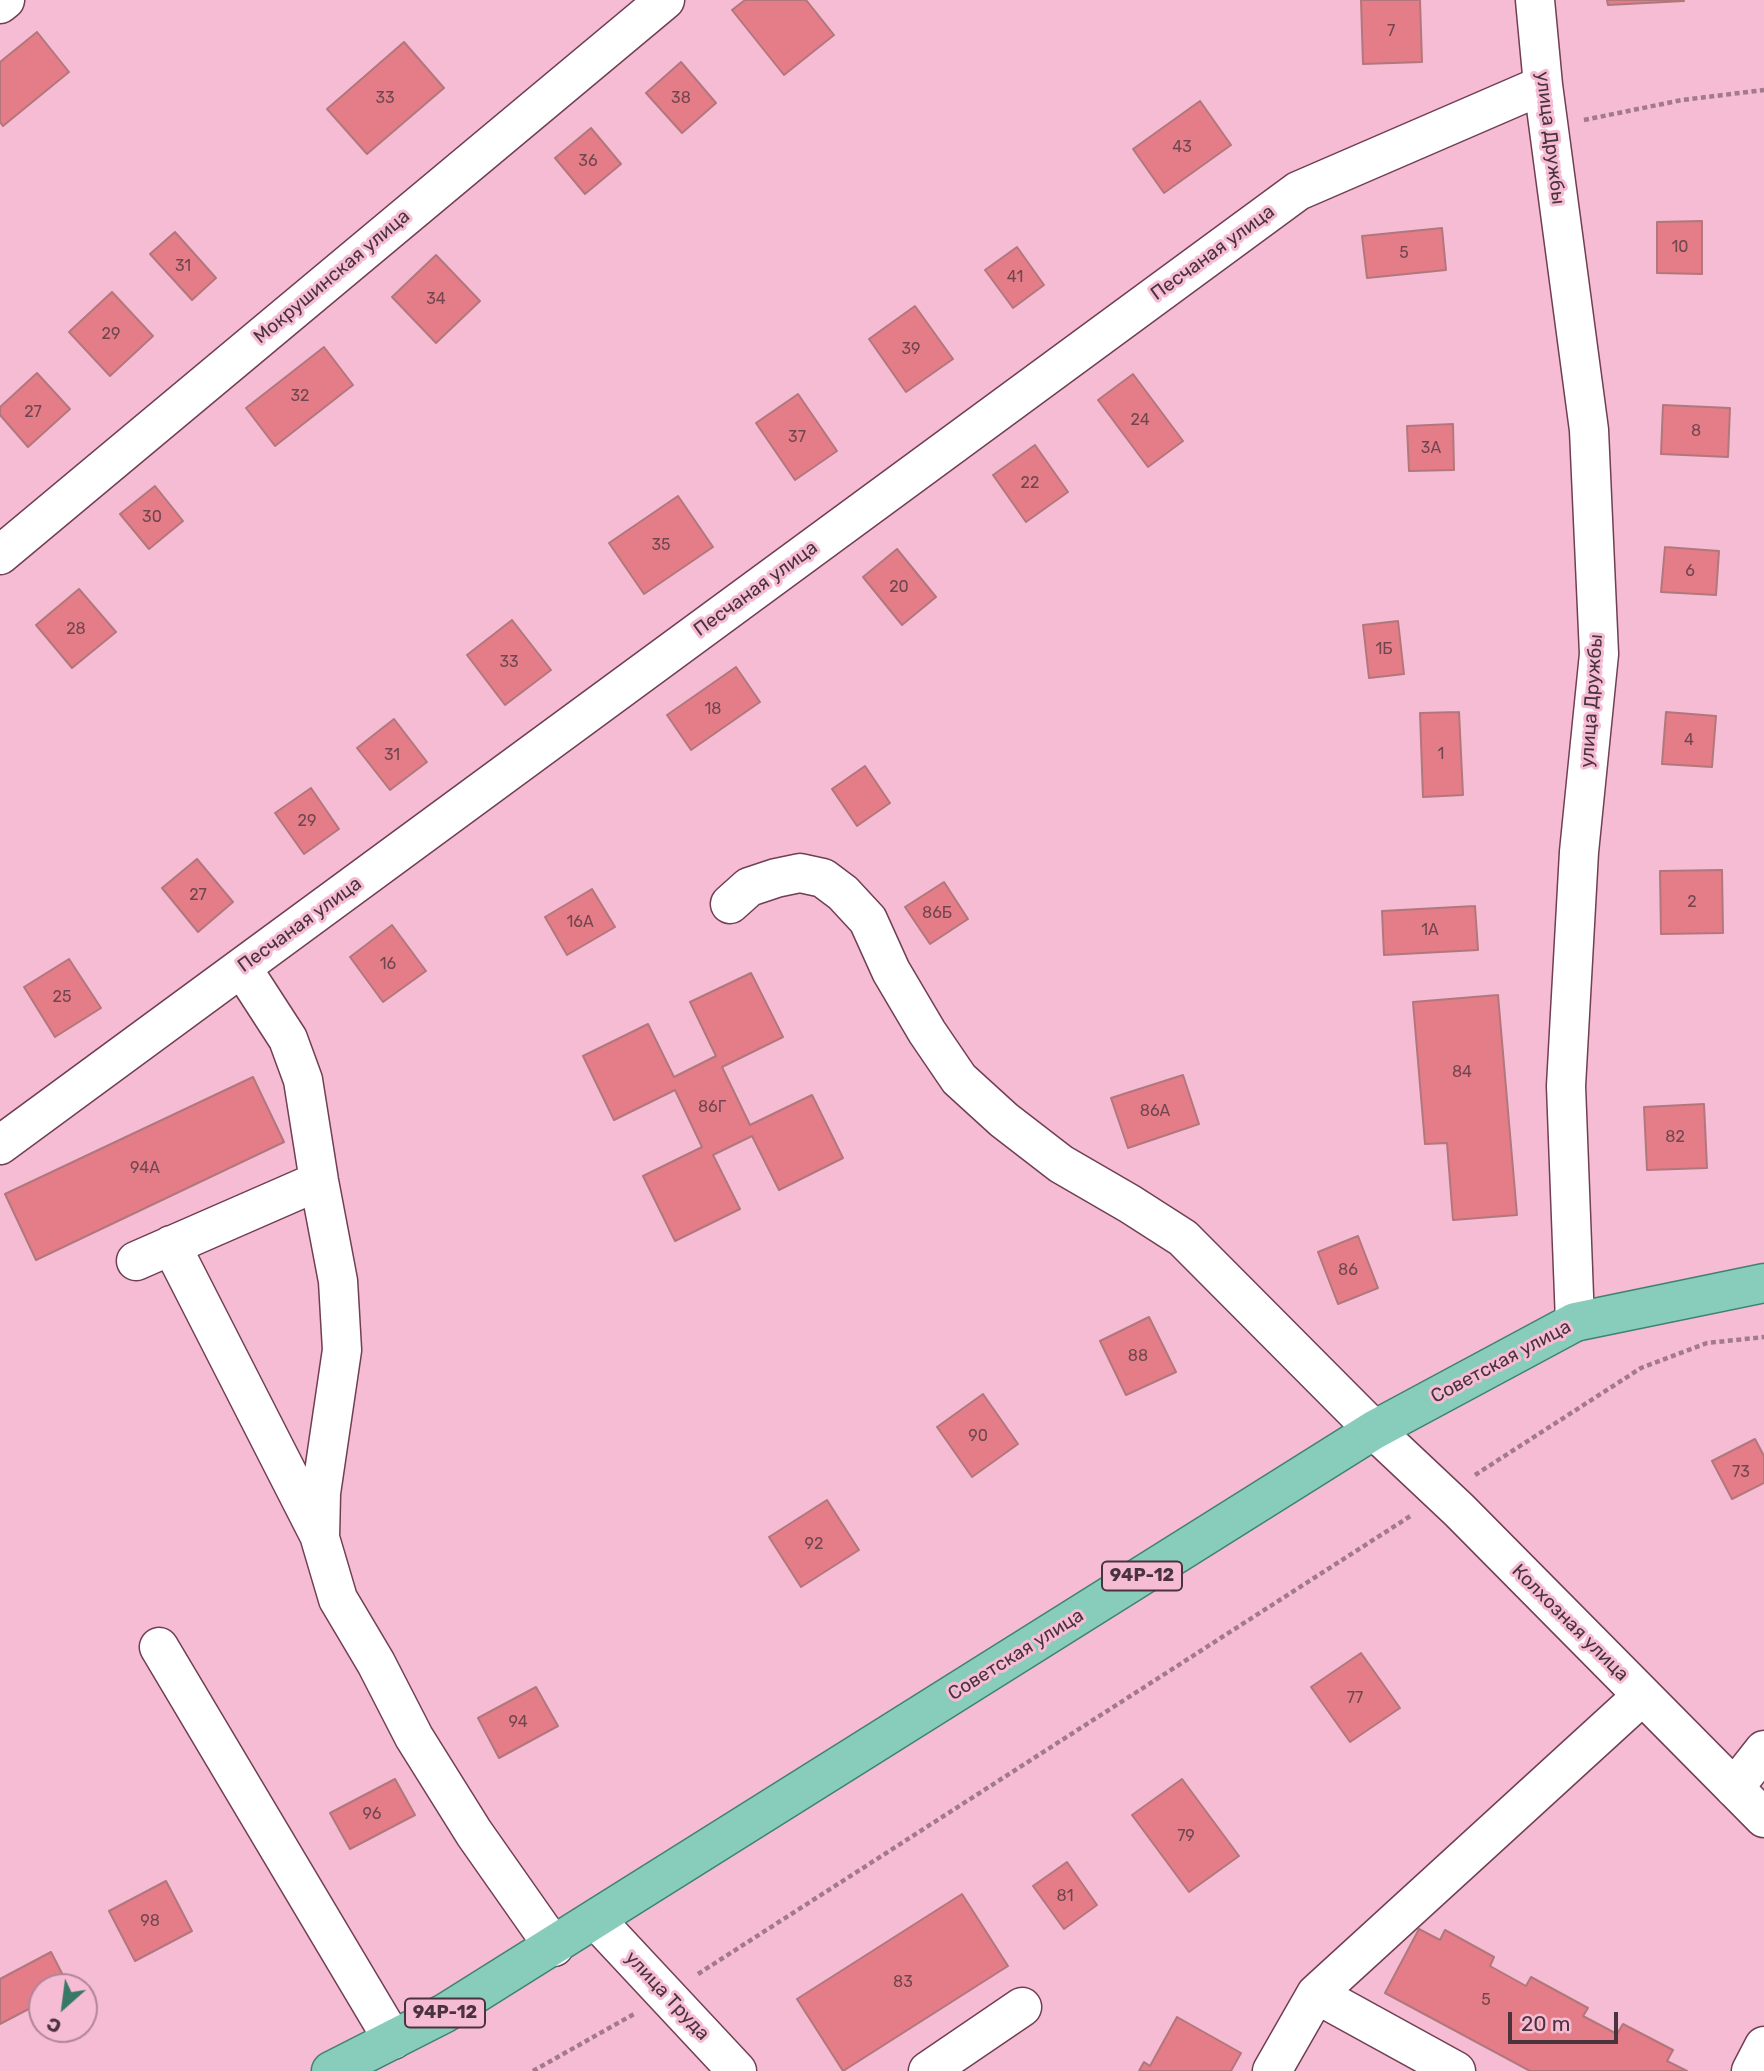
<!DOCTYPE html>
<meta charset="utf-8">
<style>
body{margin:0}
#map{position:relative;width:1764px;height:2071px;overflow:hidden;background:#f6bcd3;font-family:Rubik,sans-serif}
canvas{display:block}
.north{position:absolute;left:28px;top:1973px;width:70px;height:70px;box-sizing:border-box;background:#f6bcd3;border:2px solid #b18597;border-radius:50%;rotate:208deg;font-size:19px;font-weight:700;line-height:28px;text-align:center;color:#4a333c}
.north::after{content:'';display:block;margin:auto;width:24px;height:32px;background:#387867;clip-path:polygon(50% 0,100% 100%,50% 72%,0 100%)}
.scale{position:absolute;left:1508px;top:2012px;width:110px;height:32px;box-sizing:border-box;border:4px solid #4a333c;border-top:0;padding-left:9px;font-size:21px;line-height:24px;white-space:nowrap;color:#4a333c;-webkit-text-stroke:5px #f6bcd3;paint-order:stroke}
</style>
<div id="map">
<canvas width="1764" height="2071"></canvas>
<div class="north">С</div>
<div class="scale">20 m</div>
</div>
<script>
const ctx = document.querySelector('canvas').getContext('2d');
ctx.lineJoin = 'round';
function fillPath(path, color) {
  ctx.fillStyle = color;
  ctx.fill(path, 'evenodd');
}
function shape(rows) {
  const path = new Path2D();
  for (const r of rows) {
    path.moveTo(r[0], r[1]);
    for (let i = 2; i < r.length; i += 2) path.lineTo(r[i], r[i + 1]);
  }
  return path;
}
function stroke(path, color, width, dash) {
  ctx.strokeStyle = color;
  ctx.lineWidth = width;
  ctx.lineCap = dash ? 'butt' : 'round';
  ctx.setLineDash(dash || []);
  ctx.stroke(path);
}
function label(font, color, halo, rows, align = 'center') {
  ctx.font = font + ' Rubik,sans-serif';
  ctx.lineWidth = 6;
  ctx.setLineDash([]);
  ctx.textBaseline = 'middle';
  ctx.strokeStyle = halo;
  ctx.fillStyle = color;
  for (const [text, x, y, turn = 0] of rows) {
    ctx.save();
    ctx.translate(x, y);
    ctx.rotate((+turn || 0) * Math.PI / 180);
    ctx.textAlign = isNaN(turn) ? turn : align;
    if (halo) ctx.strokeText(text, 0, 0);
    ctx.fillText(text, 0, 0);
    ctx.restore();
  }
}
const building = shape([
 [745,0,806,0,834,35,784,75,732,10,745,0],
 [1361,0,1420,0,1422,62,1363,64,1361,0],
 [1607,0,1683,0,1684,1,1608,5,1607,0],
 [37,32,69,72,3,126,0,122,0,62,37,32],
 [404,42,444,88,367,154,327,109,404,42],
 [681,62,716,103,682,133,646,93,681,62],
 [1200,101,1231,145,1164,193,1133,149,1200,101],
 [591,128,621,164,585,194,555,158,591,128],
 [1702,221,1702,274,1657,273,1657,222,1702,221],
 [1442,228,1446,270,1367,278,1362,236,1442,228],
 [175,232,216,278,192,300,150,254,175,232],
 [1017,247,1044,285,1013,308,985,270,1017,247],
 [436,255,480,301,436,343,392,297,436,255],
 [112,292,153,336,110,376,69,332,112,292],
 [915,306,953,359,906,392,869,339,915,306],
 [324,347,353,385,275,446,246,408,324,347],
 [37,373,70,409,28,447,0,415,0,407,37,373],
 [1133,374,1183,441,1148,467,1098,400,1133,374],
 [798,394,837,451,795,480,756,423,798,394],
 [1663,405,1730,408,1728,457,1661,454,1663,405],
 [1453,424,1454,470,1409,471,1407,426,1453,424],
 [1035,445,1068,492,1026,522,993,475,1035,445],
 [155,486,183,521,149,549,120,514,155,486],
 [678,496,713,547,644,594,609,543,678,496],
 [1665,547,1719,551,1716,595,1661,592,1665,547],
 [897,549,936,597,902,625,863,577,897,549],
 [79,589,116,632,72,668,36,625,79,589],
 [512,620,551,670,505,705,467,655,512,620],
 [1398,621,1404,674,1369,678,1363,625,1398,621],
 [736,667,760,702,691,750,667,715,736,667],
 [1459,712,1463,795,1423,797,1420,713,1459,712],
 [1666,712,1716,716,1712,767,1662,764,1666,712],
 [394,719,427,762,390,790,357,748,394,719],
 [865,766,890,803,857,826,832,789,865,766],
 [311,788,339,829,304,854,275,813,311,788],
 [197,859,233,902,198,932,162,888,197,859],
 [1722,870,1723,933,1661,934,1660,871,1722,870],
 [944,882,968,919,930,944,905,907,944,882],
 [592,889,615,927,567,955,545,917,592,889],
 [1475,906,1478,950,1384,955,1382,911,1475,906],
 [392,925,426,971,383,1002,350,957,392,925],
 [69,959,101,1008,55,1037,24,987,69,959],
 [751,973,783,1037,722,1067,750,1125,812,1095,843,1158,779,1190,752,1136,713,1155,740,1209,675,1241,643,1176,702,1147,675,1090,614,1120,583,1056,648,1024,674,1077,716,1056,690,1002,751,973],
 [1498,995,1517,1215,1453,1220,1447,1143,1425,1144,1413,1002,1498,995],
 [1183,1075,1199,1124,1128,1148,1111,1098,1183,1075],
 [253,1077,284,1142,36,1260,5,1194,253,1077],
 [1704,1104,1707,1168,1647,1170,1644,1107,1704,1104],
 [1358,1236,1378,1288,1338,1304,1318,1252,1358,1236],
 [1149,1317,1176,1372,1126,1395,1100,1341,1149,1317],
 [983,1394,1018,1444,972,1477,937,1427,983,1394],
 [1755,1439,1764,1456,1764,1483,1732,1499,1712,1461,1755,1439],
 [827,1500,859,1550,801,1587,769,1537,827,1500],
 [1361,1653,1400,1708,1350,1742,1311,1687,1361,1653],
 [536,1687,558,1726,499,1758,478,1718,536,1687],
 [395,1779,415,1815,350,1849,330,1813,395,1779],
 [1182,1779,1239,1856,1189,1892,1132,1815,1182,1779],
 [1067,1862,1097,1905,1064,1929,1033,1886,1067,1862],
 [166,1881,192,1931,135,1961,109,1911,166,1881],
 [962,1894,1008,1966,843,2071,797,1999,962,1894],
 [1419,1929,1440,1940,1445,1930,1494,1957,1490,1966,1526,1986,1531,1977,1588,2008,1583,2016,1617,2034,1623,2024,1673,2050,1667,2061,1687,2071,1530,2071,1385,1993,1419,1929],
 [51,1952,69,1987,42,1987,42,2002,0,2024,0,1979,51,1952],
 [1177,2017,1241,2053,1231,2071,1139,2071,1144,2062,1150,2066,1177,2017]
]);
fillPath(building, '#e57d89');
stroke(building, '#b1777c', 2);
const minor = shape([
 [1535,0,1543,85,1589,430,1599,654,1579,852,1566,1086,1575,1322],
 [0,4,5,0],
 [0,555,665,0],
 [730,904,749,887,776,878,800,873,823,878,843,893,868,920,891,971,927,1032,959,1079,1004,1120,1061,1164,1130,1204,1183,1238,1374,1430,1459,1510,1764,1818],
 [242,968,288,1039,303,1080,319,1181,338,1281,342,1350,321,1493,320,1538,338,1599,376,1663,414,1737,474,1833,554,1947],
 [0,1145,1298,191,1543,85],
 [171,1245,318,1533],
 [136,1261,319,1181],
 [159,1647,393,2040],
 [1734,1788,1764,1750],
 [596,1920,737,2071],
 [1316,1994,1456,2071],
 [928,2071,1022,2007],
 [1272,2071,1316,1994,1642,1696],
 [1751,2071,1764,2046]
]);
const major = shape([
 [331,2071,445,2013,1374,1430,1575,1322,1764,1283]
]);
stroke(minor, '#703f54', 41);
stroke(major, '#3e8273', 41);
stroke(shape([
 [1584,120,1682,100,1764,90],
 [1475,1475,1641,1368,1707,1343,1764,1337],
 [698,1974,1412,1515],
 [533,2071,634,2014]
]), '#a37a8a', 4.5, [5, 3.5]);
stroke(minor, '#fff', 38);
stroke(major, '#88cdbc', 38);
label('16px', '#71464f', null, [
 ["7",1391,31],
 ["33",385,98],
 ["38",681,98],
 ["43",1182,147],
 ["36",588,161],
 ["10",1680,247],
 ["5",1404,253],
 ["31",183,266],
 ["41",1015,277],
 ["34",436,299],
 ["29",111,334],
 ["39",911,349],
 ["32",300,396],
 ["27",33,412],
 ["24",1140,420],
 ["8",1696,431],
 ["37",797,437],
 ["3А",1431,448],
 ["22",1030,483],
 ["30",152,517],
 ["35",661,545],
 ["6",1690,571],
 ["20",899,587],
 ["28",76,629],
 ["1Б",1384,649],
 ["33",509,662],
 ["18",713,709],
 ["4",1689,740],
 ["1",1441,754],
 ["31",392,755],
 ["29",307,821],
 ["27",198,895],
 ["2",1692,902],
 ["86Б",937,913],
 ["16А",580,922],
 ["1А",1430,930],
 ["16",388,964],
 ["25",62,997],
 ["84",1462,1072],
 ["86Г",712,1107],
 ["86А",1155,1111],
 ["82",1675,1137],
 ["94А",145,1168],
 ["86",1348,1270],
 ["88",1138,1356],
 ["90",978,1436],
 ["73",1741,1472],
 ["92",814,1544],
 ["77",1355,1698],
 ["94",518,1722],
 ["96",372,1814],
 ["79",1186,1836],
 ["81",1065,1896],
 ["98",150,1921],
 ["83",903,1982],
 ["5",1486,2000]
]);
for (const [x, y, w] of [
 [1142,1576,80],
 [445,2013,80]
]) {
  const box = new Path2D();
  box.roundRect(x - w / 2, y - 14.5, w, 29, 5);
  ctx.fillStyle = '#f6bcd3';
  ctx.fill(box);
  stroke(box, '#4a333c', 2);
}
label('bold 18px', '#4a333c', null, [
 ["94Р-12",1142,1576],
 ["94Р-12",445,2013]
]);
label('19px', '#4a333c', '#f6bcd3', [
 ["улица Дружбы",1550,138,83],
 ["Песчаная улица",1213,253,-36],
 ["Мокрушинская улица",332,277,-40],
 ["Песчаная улица",756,589,-36],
 ["улица Дружбы",1592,701,-86],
 ["Песчаная улица",300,925,-36],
 ["Советская улица",1501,1362,-28],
 ["Колхозная улица",1570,1623,45],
 ["Советская улица",1016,1655,-32],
 ["улица Труда",667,1996,47]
]);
</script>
